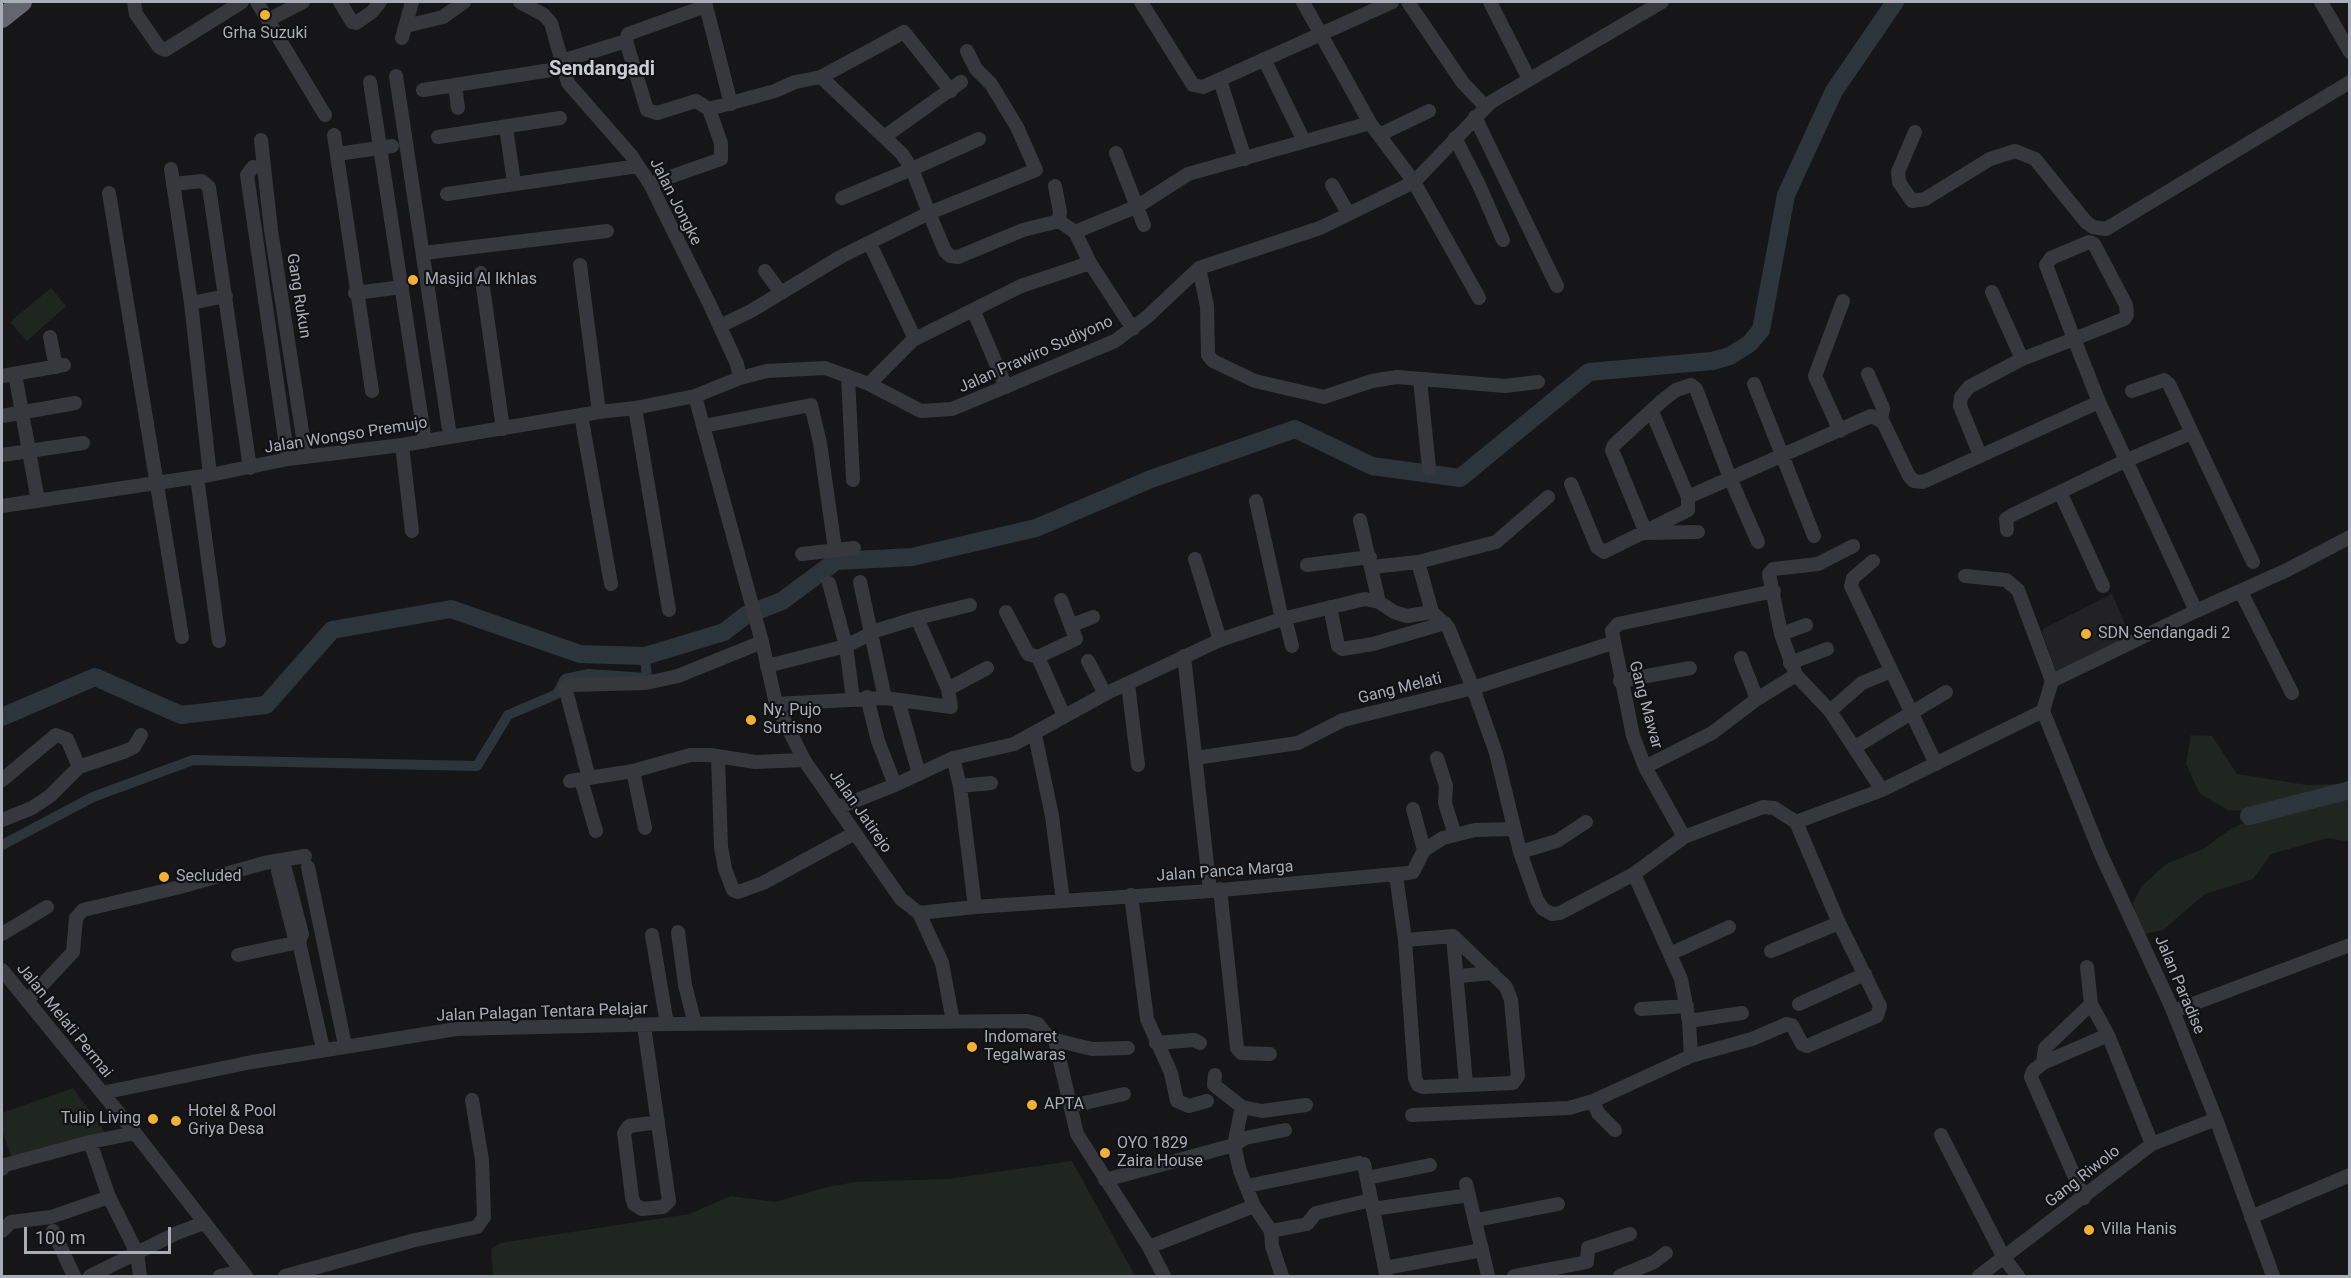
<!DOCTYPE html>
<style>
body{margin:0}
#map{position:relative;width:2351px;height:1278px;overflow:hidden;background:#161618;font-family:Roboto,sans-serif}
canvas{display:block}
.frame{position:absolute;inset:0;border:3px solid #a8adb8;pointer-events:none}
.scale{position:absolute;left:24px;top:1227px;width:147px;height:27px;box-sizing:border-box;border:3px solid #a8adb8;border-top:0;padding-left:8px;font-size:18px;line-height:21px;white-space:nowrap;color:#a8adb8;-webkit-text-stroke:4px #111113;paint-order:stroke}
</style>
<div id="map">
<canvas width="2351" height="1278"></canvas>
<div class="frame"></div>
<div class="scale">100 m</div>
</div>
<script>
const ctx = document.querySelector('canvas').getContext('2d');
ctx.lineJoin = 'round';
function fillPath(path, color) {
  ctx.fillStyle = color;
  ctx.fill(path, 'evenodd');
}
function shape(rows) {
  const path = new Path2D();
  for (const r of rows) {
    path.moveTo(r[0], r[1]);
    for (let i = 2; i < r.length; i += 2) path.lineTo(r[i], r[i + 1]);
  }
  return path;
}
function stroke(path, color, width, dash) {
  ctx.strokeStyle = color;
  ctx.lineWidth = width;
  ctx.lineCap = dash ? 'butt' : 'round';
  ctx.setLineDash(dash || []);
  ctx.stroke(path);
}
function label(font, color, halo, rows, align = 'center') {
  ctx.font = font + ' Roboto,sans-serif';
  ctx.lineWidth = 4.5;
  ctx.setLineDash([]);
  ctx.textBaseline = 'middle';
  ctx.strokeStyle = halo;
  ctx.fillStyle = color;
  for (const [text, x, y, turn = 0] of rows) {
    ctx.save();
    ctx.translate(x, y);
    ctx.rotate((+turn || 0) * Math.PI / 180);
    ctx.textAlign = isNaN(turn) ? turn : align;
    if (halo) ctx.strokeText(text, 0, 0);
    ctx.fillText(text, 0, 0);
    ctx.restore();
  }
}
fillPath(shape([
 [2112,594,2131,637,2057,673,2041,630]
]), '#222225');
fillPath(shape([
 [51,288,66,306,27,341,10,322],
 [2191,735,2212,736,2237,774,2307,785,2349,784,2349,842,2328,838,2271,854,2253,879,2205,894,2163,930,2139,935,2133,903,2142,886,2166,864,2205,848,2229,830,2264,812,2228,810,2200,794,2186,764],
 [73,1088,108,1136,13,1161,2,1130,2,1113],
 [1072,1161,1135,1276,493,1276,491,1249,500,1243,689,1214,731,1196,775,1202,828,1187,855,1182,948,1179]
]), '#1e261f');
stroke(shape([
 [2,845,93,797,193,760,477,766,508,715,557,694,565,679,589,674,647,678,645,656]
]), '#2c353c', 10);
stroke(shape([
 [2,717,95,677,181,715,266,705,332,630,451,609,580,654,645,656,724,632,746,615,782,601,836,561,912,557,1036,528,1151,479,1295,429,1372,466,1460,478,1589,372,1712,361,1730,356,1749,344,1761,330,1786,195,1834,91,1895,2],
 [2249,816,2350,790]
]), '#2c353c', 18);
stroke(shape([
 [134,2,136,14,159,47,165,50,242,2],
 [257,2,325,115],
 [340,2,352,22,356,23,372,12,380,2],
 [520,2,544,15,551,23,568,83,631,155,650,184,710,305,737,364,740,378],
 [705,2,731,104],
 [1141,2,1193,85,1203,87,1392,2],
 [1303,2,1370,123],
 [1408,2,1463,83,1485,106],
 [1490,2,1529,79],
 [2321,2,2350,52],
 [268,20,303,2],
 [406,26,443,17,464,2],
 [402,38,412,2],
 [626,41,628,34,706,6],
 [967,51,976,69,991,84,1017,127,1036,170,929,213,912,169,979,139],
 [1264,59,1304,141],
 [562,61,626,41,647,110,657,113,696,101,709,109],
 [396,76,450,436],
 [821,77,902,154,912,169,842,198],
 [1220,80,1245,159],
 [370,82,425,441],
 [455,86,458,108],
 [423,90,564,68],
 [1475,117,1557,286],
 [506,127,514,183],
 [1915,132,1898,172,1899,182,1912,201,1925,199,1990,159,2015,151,2035,159,2086,222,2093,227,2106,229,2350,82],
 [334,135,372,391],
 [1379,135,1429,111],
 [438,137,560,118],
 [884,137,961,82],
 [1455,138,1479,185,1503,240],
 [261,140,271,230,306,457],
 [1116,153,1144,225],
 [338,154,392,146],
 [253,167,247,175,288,459],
 [171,169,191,303,210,475],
 [173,184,202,181,209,187,250,468],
 [650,184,721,159,721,143,709,109,775,91,795,82,821,77,904,32,951,91],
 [1332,185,1348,213],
 [1055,186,1060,212,1059,221],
 [109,193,182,637],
 [447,194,638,166],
 [1075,232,1090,263,1133,329],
 [870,244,915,339],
 [424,253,607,231],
 [580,265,599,412],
 [1199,268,1207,306,1208,355,1213,361,1255,381,1324,397,1372,381,1397,377,1505,386,1538,382],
 [765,271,781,293],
 [481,273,503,429],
 [1992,292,2022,359],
 [355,293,402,287],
 [191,303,226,296],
 [974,312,1006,387],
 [720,326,751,311,842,256,929,213,945,251,950,256,958,257,1023,230,1059,221,1075,232,1138,206,1188,174,1370,123,1414,182,1479,298],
 [50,337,56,367],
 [15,374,38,501],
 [1868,374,1883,408,1881,420],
 [2,376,64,365],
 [848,376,853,480],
 [1420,380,1429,468],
 [869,384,913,340,1021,286,1090,263],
 [1754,384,1814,536],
 [2132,391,2164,380,2169,384,2253,562],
 [695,396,762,642,776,704,804,760,901,899,919,913,942,963,953,1021],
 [635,408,669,610],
 [1652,412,1688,497],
 [581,415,611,584],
 [2,416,75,403],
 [704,426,811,405,820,443,835,549],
 [1840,431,1815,376,1843,301],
 [402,445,412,531],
 [2,455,83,443],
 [1980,455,1960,406,1961,397,1969,387,2022,359,2074,339,2124,319,2127,315,2126,305,2094,244,2089,242,2051,258,2046,265,2074,339,2099,402],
 [197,477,219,641],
 [1571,484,1597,547,1604,552,1688,510,1688,497,1871,416,1883,422,1909,476,1914,481,1923,482,2099,402,2196,611],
 [2061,494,2103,586],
 [1256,501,1282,619],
 [2,506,210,475,288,459,402,445,599,412,635,408,695,396,740,378,767,371,825,368,869,384,921,411,952,409,1115,341,1147,317,1199,268,1320,228,1414,182,1491,102,1662,2],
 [1360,520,1379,602],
 [2007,530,2006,519,2012,515,2125,461,2191,433],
 [1698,532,1646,533,1612,450,1614,445,1663,400,1676,390,1691,385,1696,389,1730,478,1758,542],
 [1853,546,1818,564,1773,569,1769,574,1781,634,1796,675,1830,711,1882,790],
 [802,554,854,548],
 [1195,559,1220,640],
 [1873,561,1853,578,1851,586,1936,764],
 [1418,562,1432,612],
 [1307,565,1370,557],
 [1372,567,1418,562,1496,542,1548,497],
 [1965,576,2006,580,2018,590,2052,681],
 [860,582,885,698],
 [829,583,846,646,853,699],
 [2241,592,2292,693],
 [1330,607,1338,646,1342,649,1373,644,1445,623],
 [1006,612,1028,654,1038,657,1076,639,1061,600],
 [1285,618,1292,646],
 [1072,625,1093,617],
 [1781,634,1806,625],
 [1184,656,1210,891],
 [1038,657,1064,716],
 [1741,658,1757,699],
 [1088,661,1105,694],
 [1790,663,1827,649],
 [767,666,846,646,878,630,917,618],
 [1620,681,1690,668],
 [1128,684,1138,765],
 [948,689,987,668],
 [867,697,878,741,895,785],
 [898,700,919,774],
 [776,704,885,698,951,707,948,689,917,618,970,605],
 [1830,711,1862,683,1891,671],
 [2043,711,2100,852,2171,1006,2216,1119,2273,1276],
 [2043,711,2052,681,2196,611,2287,570,2350,537],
 [1035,735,1052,816,1063,901],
 [1855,747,1946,692],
 [718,756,721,847,725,869,733,890,738,892,763,883,855,833],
 [953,758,960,786,975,907],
 [1195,758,1298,743,1343,720,1473,688,1612,643],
 [1437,758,1446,786,1445,803,1455,835],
 [79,767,126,751,134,747,141,735],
 [1645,767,1712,733,1757,699,1796,675],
 [633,771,645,828],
 [589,778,565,687,569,685,646,683,678,676,762,642],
 [2,780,56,735,67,739,79,767,50,796,32,808,2,820],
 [581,780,596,831],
 [570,781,633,771,690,755,710,755,755,762,804,760],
 [960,786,991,783],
 [837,808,895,785,953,758,1014,744,1105,694,1220,640,1282,619,1365,599,1379,602,1394,612,1407,616,1432,612,1448,627,1473,688,1496,753,1520,852,1537,900,1543,909,1552,914,1560,913,1634,874,1684,837,1763,807,1774,808,1796,822,1882,790,2043,711],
 [1413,809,1424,850],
 [1684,837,1645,767,1633,736,1612,631,1618,624,1774,591],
 [1520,852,1557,841,1586,822],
 [308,867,345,1045],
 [1634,874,1681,979,1689,1021,1691,1056],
 [1396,875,1405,940,1415,1078,1418,1085,1423,1087,1513,1083,1518,1076,1511,1000,1506,987,1453,936,1405,940],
 [1220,889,1237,1048,1241,1053,1270,1054],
 [1131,895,1147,1019,1171,1073,1177,1101,1189,1106,1207,1101],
 [919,913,975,907,1210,891,1408,873,1413,872,1424,850,1443,838,1475,830,1514,829],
 [678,932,685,985,695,1024],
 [2,934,47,907],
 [652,935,667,1024],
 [1453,936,1466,1084],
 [1771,951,1839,923],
 [1672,953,1729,927],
 [238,955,299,942,294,935,278,871,285,869,302,934,299,942,323,1049],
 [2087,967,2091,1004,2108,1035,2152,1144],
 [2,970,135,1133,246,1276],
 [1459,976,1492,973],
 [27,1001,73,952,76,918,83,910,180,887,264,863,305,856],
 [1799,1004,1865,974],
 [1641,1009,1687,1006],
 [2174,1011,2350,945],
 [1689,1021,1742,1013],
 [644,1026,669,1201,663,1207,642,1209,634,1204,632,1197,624,1133,629,1126,658,1122],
 [1055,1040,1092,1049,1128,1048],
 [1156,1043,1194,1040,1200,1043],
 [2043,1063,2045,1048,2091,1004],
 [1215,1075,1214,1085,1242,1107,1234,1145,1240,1171,1254,1206,1271,1231],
 [102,1093,252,1062,456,1029,667,1024,1027,1021,1038,1024,1045,1033,1055,1040,1077,1134,1149,1247,1164,1276],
 [1593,1101,1598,1113,1615,1130],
 [1071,1106,1124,1094],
 [1242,1107,1262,1111,1306,1105],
 [1412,1115,1569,1108,1593,1101,1691,1056,1752,1039,1787,1024,1792,1025,1802,1044,1807,1046,1877,1016,1880,1006,1839,923,1796,822],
 [1941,1135,2004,1258,2018,1276],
 [90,1142,109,1197],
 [1364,1164,1386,1274],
 [2,1169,5,1165,90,1142,135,1133],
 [1367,1178,1430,1165],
 [1105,1180,1234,1145,1245,1138,1285,1130],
 [1466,1184,1482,1250],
 [1247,1186,1359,1163],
 [2084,1198,2031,1077,2033,1071,2043,1063,2108,1035],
 [1373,1209,1469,1195],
 [2251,1217,2350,1175],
 [1477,1220,1558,1204],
 [2,1231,11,1222,51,1217,109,1197,137,1253,140,1276],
 [53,1231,74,1276],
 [1149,1247,1254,1206],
 [1385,1268,1482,1250,1488,1276],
 [90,1276,177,1233,204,1223],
 [220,1276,242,1271],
 [285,1276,415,1240,477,1227,484,1217,482,1160,472,1100],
 [1282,1276,1272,1246,1271,1231,1307,1224,1316,1213,1371,1200],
 [1514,1276,1587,1262,1588,1248,1630,1234],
 [1620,1276,1654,1262,1666,1253],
 [1979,1276,2152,1144,2216,1119]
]), '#37383d', 14);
stroke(shape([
 [2,18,22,2]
]), '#63666e', 20);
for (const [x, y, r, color] of [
 [265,15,6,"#f2b134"],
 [413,280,6,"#f2b134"],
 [2086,634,6,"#f2b134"],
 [751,720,6,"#f2b134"],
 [164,877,6,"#f2b134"],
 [972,1047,6,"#f2b134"],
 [1032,1105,6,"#f2b134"],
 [153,1119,6,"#f2b134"],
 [176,1121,6,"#f2b134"],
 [1105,1153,6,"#f2b134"],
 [2089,1230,6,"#f2b134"]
]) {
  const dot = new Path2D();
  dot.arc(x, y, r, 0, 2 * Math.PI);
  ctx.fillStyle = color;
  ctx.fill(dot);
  stroke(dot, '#111113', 2);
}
label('16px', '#a8adb8', '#111113', [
 ["Grha Suzuki",265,34,"center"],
 ["Masjid Al Ikhlas",425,280],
 ["SDN Sendangadi 2",2098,634],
 ["Ny. Pujo",763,711],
 ["Sutrisno",763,729],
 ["Secluded",176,877],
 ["Indomaret",984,1038],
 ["Tegalwaras",984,1056],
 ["APTA",1044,1105],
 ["Hotel & Pool",188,1112],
 ["Griya Desa",188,1130],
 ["Tulip Living",141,1119,"right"],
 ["OYO 1829",1117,1144],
 ["Zaira House",1117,1162],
 ["Villa Hanis",2101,1230]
], 'left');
label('16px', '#a8adb8', '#111113', [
 ["Jalan Jongke",675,202,63],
 ["Gang Rukun",298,296,81],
 ["Jalan Prawiro Sudiyono",1036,355,-24],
 ["Jalan Wongso Premujo",346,436,-9],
 ["Gang Melati",1400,689,-14],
 ["Gang Mawar",1645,705,75],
 ["Jalan Jatirejo",860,812,55],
 ["Jalan Panca Marga",1225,872,-4],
 ["Jalan Paradise",2179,985,67],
 ["Jalan Palagan Tentara Pelajar",542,1013,-2],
 ["Jalan Melati Permai",64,1021,51],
 ["Gang Riwolo",2083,1177,-38]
]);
label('bold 20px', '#c9ccd4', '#111113', [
 ["Sendangadi",602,70]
]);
</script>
